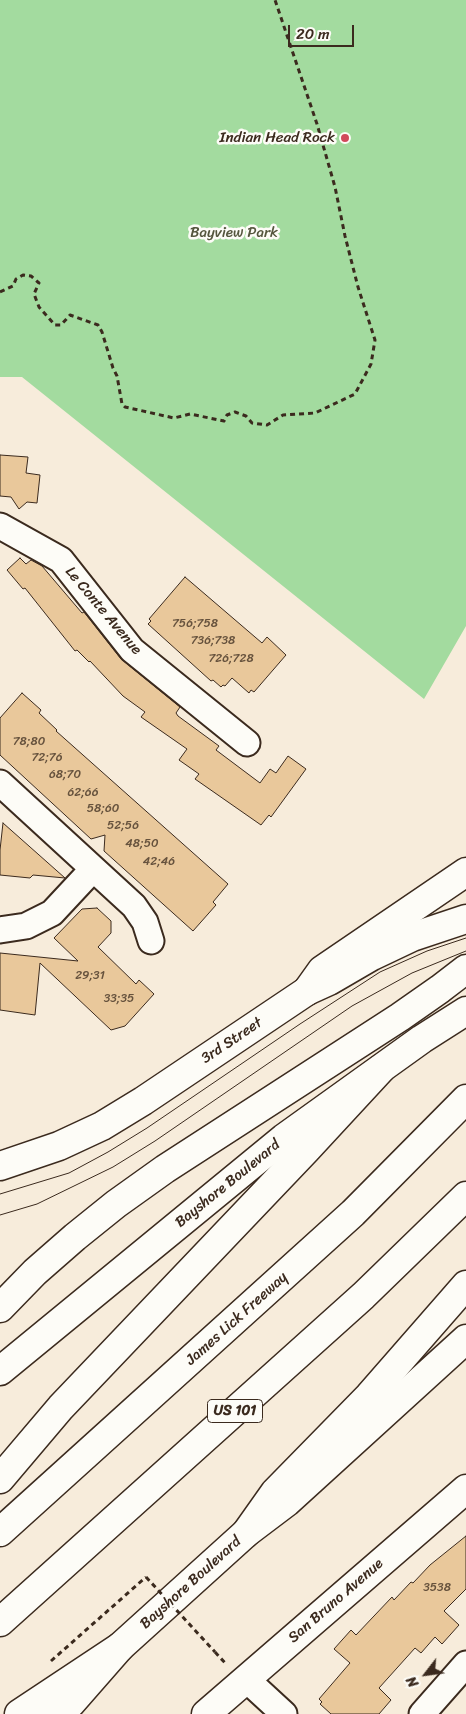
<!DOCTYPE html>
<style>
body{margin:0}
#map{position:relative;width:466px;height:1714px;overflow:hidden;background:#f7ecdb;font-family:Sriracha,sans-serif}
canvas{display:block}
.north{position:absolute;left:401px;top:1649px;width:50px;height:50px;-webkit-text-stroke:4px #fdfcf7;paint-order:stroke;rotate:240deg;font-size:14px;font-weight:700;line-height:20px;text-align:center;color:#3b2a1e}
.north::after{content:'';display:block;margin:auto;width:18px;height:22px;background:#3b2a1e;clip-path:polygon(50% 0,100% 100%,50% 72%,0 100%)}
.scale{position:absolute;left:288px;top:25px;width:66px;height:22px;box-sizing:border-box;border:2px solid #3b2a1e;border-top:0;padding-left:6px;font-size:15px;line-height:18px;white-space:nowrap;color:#3b2a1e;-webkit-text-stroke:4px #fdfcf7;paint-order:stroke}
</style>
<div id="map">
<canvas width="466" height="1714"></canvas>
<div class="north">N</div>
<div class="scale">20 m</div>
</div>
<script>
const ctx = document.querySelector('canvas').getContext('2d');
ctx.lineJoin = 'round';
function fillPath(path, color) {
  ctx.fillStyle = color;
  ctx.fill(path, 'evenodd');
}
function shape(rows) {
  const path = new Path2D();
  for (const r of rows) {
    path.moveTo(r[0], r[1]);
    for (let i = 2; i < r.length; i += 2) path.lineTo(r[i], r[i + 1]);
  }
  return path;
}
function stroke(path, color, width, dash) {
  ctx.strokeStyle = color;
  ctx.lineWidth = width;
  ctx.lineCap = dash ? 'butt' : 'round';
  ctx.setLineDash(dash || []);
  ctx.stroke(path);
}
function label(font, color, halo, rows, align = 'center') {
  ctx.font = font + ' Sriracha,sans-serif';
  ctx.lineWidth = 5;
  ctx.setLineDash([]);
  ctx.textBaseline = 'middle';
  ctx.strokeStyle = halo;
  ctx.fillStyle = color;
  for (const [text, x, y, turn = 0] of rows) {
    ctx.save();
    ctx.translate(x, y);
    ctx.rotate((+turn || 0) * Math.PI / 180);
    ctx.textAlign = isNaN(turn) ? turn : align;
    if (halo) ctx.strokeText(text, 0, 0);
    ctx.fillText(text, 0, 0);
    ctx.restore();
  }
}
fillPath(shape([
 [0,0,466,0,466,626,424,699,22,377,0,377]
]), '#a3db9f');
const building = shape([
 [0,455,28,457,26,473,40,475,37,503,27,502,19,509,11,497,0,496,0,455],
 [20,558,26,564,31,560,42,566,82,613,84,612,121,659,180,707,176,713,178,716,219,746,216,750,260,783,270,769,276,773,288,756,306,769,271,817,269,815,261,825,195,779,199,774,179,760,187,749,141,717,145,712,123,696,90,661,89,662,77,650,75,651,25,588,23,589,7,570,20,558],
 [185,577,262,643,267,637,286,655,254,692,251,690,249,693,232,678,225,686,223,685,221,687,213,680,211,681,148,624,151,621,149,619,185,577],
 [22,693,41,710,39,713,57,730,56,731,228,884,213,902,216,905,193,931,104,851,105,835,91,839,0,755,0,718,22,693],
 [3,823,65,878,33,875,30,878,0,875,0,850,3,823],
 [97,908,111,921,111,933,98,947,136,984,139,980,154,994,125,1026,111,1030,40,963,35,1015,0,1010,0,953,78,961,54,938,82,909,97,908],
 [466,1536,466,1589,444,1611,459,1625,442,1644,435,1637,421,1653,415,1648,379,1688,391,1700,379,1714,331,1714,320,1704,322,1702,319,1699,350,1663,334,1649,351,1630,356,1635,392,1597,394,1600,411,1582,413,1583,430,1565,466,1536]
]);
fillPath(building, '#e9c89b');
stroke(building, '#3b2a1e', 1);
const minor = shape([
 [0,526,61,560,132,650,247,743],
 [0,783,134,906,145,922,151,941],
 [0,930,26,926,52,913,93,869],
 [246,1679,284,1714],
 [422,1714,466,1664]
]);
const secondary = shape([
 [206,1714,466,1489]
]);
const primary = shape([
 [0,1166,59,1146,102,1126,143,1101,307,991,329,981,372,956,412,937,466,919],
 [0,1371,284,1138,422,1039,466,1011],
 [19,1714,120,1647,246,1533,287,1502,466,1339]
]);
const motorway = shape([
 [307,991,322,970,466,872],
 [0,1308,35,1272,75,1237,116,1204,165,1169,400,1017,440,989,466,969],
 [0,1479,61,1407,306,1150,381,1069],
 [0,1532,353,1213,466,1099],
 [246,1533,275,1492,369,1396,466,1285],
 [0,1622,363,1296,466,1196],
 [58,1714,71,1703,120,1647]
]);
stroke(minor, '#3b2a1e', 29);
stroke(secondary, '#3b2a1e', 31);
stroke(primary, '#3b2a1e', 31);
stroke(motorway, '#3b2a1e', 31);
stroke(shape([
 [0,292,13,286,16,279,23,275,31,276,39,283,34,294,39,307,55,325,61,325,70,315,98,325,102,332,113,368,117,376,122,404,125,407,174,418,190,414,224,421,227,415,235,412,246,416,252,423,267,425,283,415,315,413,355,394,371,364,375,340,358,287,345,236,335,187,317,124,275,0],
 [215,1652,226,1664],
 [51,1661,146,1577]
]), '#3b2a1e', 3, [5, 4]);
stroke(minor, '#fdfcf7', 25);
stroke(secondary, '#fdfcf7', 28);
stroke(primary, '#fdfcf7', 28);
stroke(motorway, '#fdfcf7', 28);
stroke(shape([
 [0,1194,69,1173,108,1152,147,1128,300,1024,380,972,427,951,466,938],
 [0,1215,37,1204,113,1167,155,1141,352,1006,412,973,466,951]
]), '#3b2a1e', 1);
stroke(shape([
 [146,1577,215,1652]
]), '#3b2a1e', 3, [5, 4]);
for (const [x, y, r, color] of [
 [345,138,5,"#d1495b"]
]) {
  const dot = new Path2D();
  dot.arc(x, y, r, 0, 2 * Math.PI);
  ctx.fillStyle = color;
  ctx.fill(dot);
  stroke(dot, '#fdfcf7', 2);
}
label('12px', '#66523d', null, [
 ["756;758",195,624],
 ["736;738",213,641],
 ["726;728",231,659],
 ["78;80",29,742],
 ["72;76",47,758],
 ["68;70",65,775],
 ["62;66",83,793],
 ["58;60",103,809],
 ["52;56",123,826],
 ["48;50",142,844],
 ["42;46",159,862],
 ["29;31",90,976],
 ["33;35",119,999],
 ["3538",437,1588]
]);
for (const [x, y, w] of [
 [235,1411,55]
]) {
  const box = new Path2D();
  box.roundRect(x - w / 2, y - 11.5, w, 23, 4);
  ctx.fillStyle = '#fdfcf7';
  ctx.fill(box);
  stroke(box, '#3b2a1e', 1);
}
label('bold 14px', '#3b2a1e', null, [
 ["US 101",235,1411]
]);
label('15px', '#3b2a1e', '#fdfcf7', [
 ["Indian Head Rock",335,138]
], 'right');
label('15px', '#55563e', '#fdfcf7', [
 ["Bayview Park",234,233]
]);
label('15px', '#3b2a1e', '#fdfcf7', [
 ["Le Conte Avenue",103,611,50],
 ["3rd Street",232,1041,-34],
 ["Bayshore Boulevard",228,1184,-39],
 ["James Lick Freeway",237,1319,-42],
 ["Bayshore Boulevard",191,1583,-42],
 ["San Bruno Avenue",336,1601,-41]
]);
</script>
